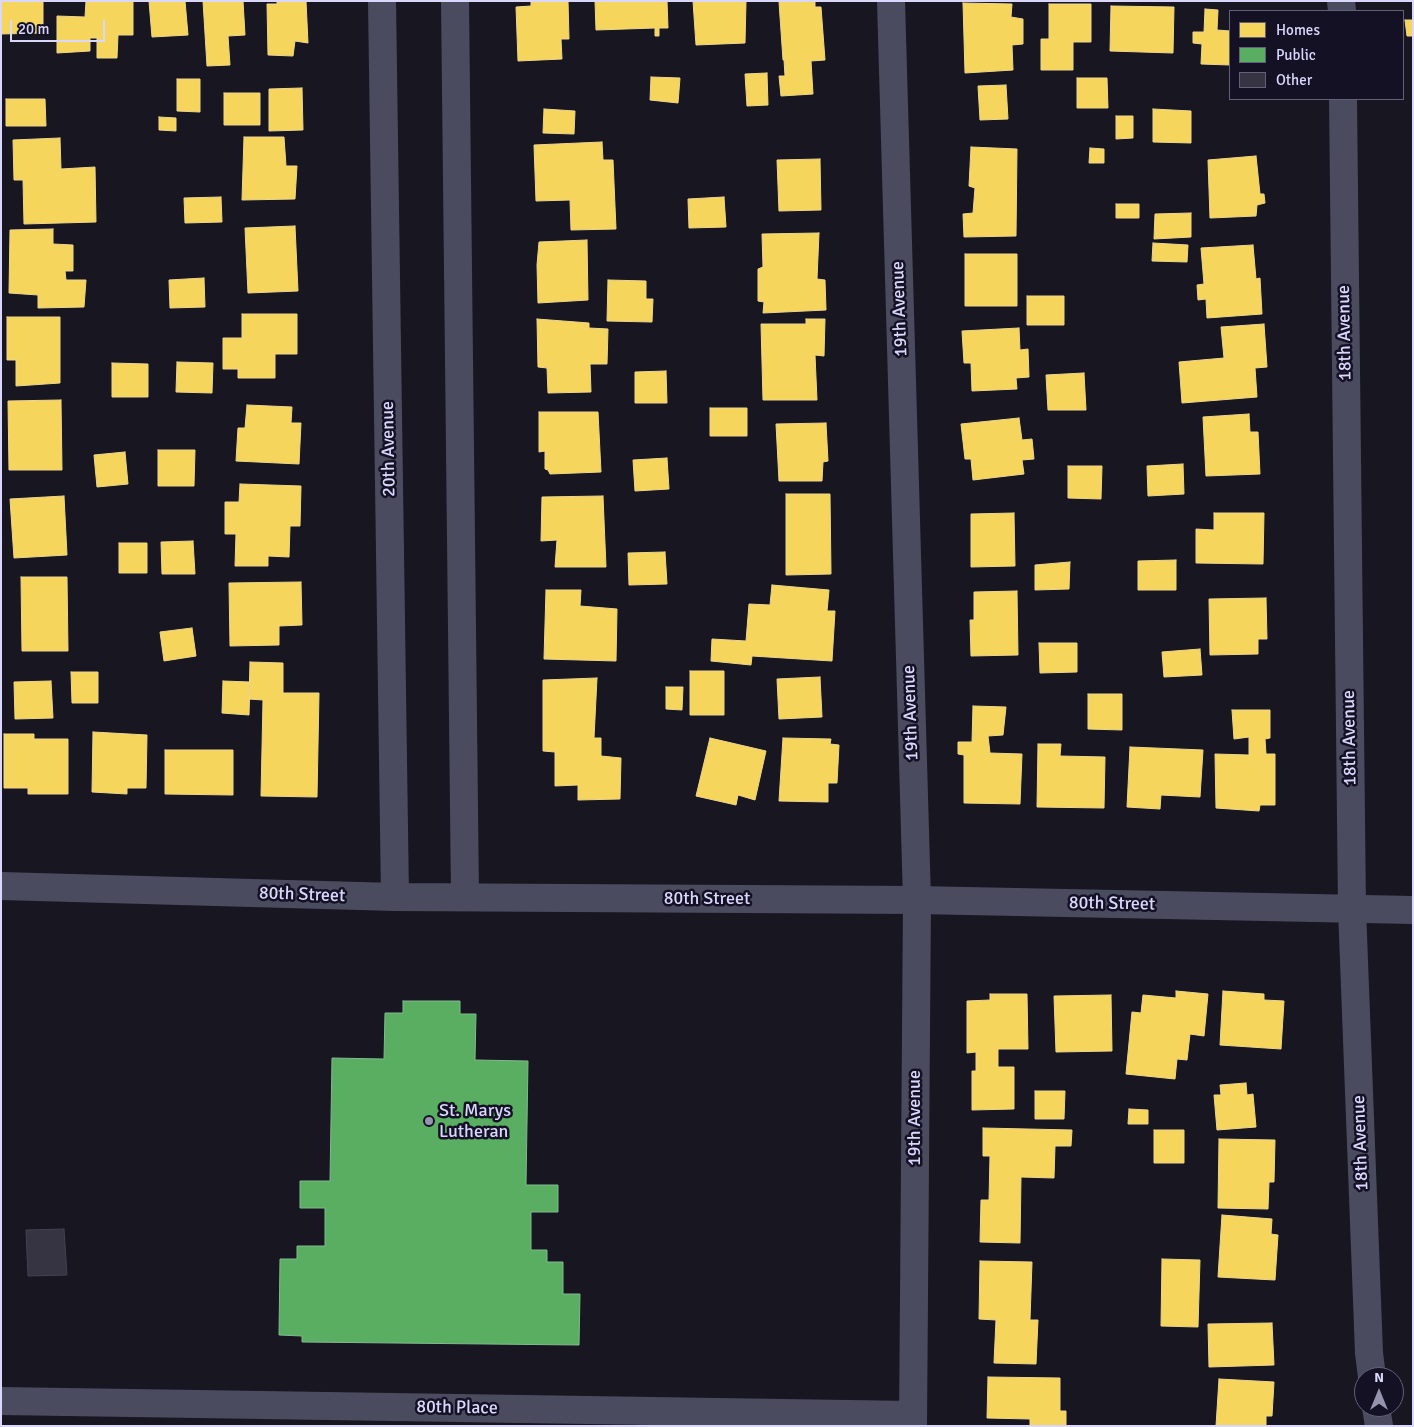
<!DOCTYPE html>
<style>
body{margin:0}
#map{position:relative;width:1414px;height:1427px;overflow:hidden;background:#181620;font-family:Signika,sans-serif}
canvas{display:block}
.frame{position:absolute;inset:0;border:2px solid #dad7fc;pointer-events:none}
.legend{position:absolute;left:1229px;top:10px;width:175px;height:90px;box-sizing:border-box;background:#141125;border:1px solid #63607b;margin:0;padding:6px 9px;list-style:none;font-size:15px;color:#dad7fc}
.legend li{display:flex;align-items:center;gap:10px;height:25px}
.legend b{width:25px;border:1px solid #63607b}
.north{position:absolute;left:1354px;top:1367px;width:50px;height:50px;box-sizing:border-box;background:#141125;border:1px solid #63607b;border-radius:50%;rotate:0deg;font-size:14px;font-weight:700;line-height:20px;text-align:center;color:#dad7fc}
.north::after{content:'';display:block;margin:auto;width:18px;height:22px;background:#9693af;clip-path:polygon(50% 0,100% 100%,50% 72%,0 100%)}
.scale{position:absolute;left:10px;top:20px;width:95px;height:22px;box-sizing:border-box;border:2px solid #dad7fc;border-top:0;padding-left:6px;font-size:15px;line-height:18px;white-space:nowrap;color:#dad7fc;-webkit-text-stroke:4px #141125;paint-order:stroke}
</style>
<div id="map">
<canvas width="1414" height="1427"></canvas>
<div class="frame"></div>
<ul class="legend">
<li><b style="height:14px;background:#f6d55c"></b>Homes</li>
<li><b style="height:14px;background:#5aae61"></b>Public</li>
<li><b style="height:14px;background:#363342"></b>Other</li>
</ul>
<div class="north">N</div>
<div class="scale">20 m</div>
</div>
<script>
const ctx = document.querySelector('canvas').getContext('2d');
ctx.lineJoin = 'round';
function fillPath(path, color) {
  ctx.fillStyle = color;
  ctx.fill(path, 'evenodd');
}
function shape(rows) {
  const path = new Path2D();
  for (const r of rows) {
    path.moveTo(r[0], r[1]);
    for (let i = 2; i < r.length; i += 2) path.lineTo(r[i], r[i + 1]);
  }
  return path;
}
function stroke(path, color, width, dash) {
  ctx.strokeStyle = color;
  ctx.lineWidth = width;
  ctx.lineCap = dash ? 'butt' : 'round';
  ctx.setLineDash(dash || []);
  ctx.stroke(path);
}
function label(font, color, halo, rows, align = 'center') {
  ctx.font = font + ' Signika,sans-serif';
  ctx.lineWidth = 5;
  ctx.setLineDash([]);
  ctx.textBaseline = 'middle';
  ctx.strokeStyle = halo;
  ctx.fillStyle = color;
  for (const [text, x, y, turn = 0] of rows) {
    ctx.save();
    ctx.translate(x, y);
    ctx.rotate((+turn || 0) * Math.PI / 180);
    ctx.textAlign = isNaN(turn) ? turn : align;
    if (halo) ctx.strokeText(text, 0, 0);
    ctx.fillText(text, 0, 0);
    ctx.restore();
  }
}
const homes = shape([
 [1,1,43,1,43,33,1,34,1,1],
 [86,1,133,1,133,35,118,35,117,58,97,58,97,38,90,38,90,51,57,53,57,16,85,17,86,1],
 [149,1,185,1,188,35,152,37,149,1],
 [203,1,243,1,245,35,228,36,230,65,207,66,203,1],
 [277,1,306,1,308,43,295,41,293,56,268,55,267,4,277,4,277,1],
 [531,1,568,1,569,39,561,39,562,59,518,61,516,7,531,6,531,1],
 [595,1,667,1,668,28,659,28,659,36,655,36,655,28,596,30,595,1],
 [693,1,746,1,745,43,696,45,693,1],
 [815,1,815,7,821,7,825,60,811,61,813,94,781,96,779,76,785,76,784,60,783,60,779,2,815,1],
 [963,3,1012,4,1011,17,1023,19,1023,44,1012,45,1013,70,965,73,963,3],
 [1049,4,1091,4,1091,42,1073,42,1073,70,1041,70,1041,39,1049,39,1049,4],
 [1111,6,1174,7,1173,53,1110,51,1111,6],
 [1205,9,1218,10,1217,30,1230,31,1230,65,1201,64,1202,44,1193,43,1193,32,1204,32,1205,9],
 [1405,20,1413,20,1413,36,1407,36,1405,20],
 [767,73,768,105,747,106,745,74,767,73],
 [651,77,680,78,678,103,650,100,651,77],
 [1077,78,1107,78,1108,108,1077,108,1077,78],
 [177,79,200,79,200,112,177,111,177,79],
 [1006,85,1008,119,980,120,978,86,1006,85],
 [302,88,303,130,269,131,269,89,302,88],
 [224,93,260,93,260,125,224,125,224,93],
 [6,99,45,99,46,126,6,126,6,99],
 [544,109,575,111,574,134,543,133,544,109],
 [1153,109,1191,111,1191,143,1153,142,1153,109],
 [1116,116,1133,116,1133,138,1116,139,1116,116],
 [159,117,176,118,176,131,159,130,159,117],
 [244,137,284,137,286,166,297,166,295,199,242,200,244,137],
 [60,138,61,169,95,167,96,222,24,224,23,180,14,180,13,140,60,138],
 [602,142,603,160,613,160,616,229,571,230,570,200,536,201,534,145,602,142],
 [971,147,1017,149,1016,236,964,237,963,214,973,213,975,188,969,186,971,147],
 [1090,148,1104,149,1104,163,1089,163,1090,148],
 [1256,156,1260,194,1264,194,1265,203,1257,205,1256,216,1210,218,1208,160,1256,156],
 [820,159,821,210,779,211,777,160,820,159],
 [221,197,222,222,185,223,184,198,221,197],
 [724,197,726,227,689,228,688,199,724,197],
 [1116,204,1139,204,1139,218,1116,218,1116,204],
 [1191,213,1191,237,1154,239,1155,214,1191,213],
 [295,226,298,291,248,293,245,228,295,226],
 [53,229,53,244,73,245,73,271,65,271,66,280,86,280,84,307,38,308,38,295,9,293,10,230,53,229],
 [819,233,817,279,825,280,826,310,763,313,764,302,758,301,758,269,763,267,762,234,819,233],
 [587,240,588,300,538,303,537,265,539,242,587,240],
 [1153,243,1188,245,1187,262,1152,261,1153,243],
 [1253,245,1256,279,1260,278,1262,314,1207,318,1206,299,1198,300,1197,285,1204,284,1201,248,1253,245],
 [965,254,1017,254,1017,306,965,306,965,254],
 [204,278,205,307,170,308,169,280,204,278],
 [608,280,646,281,646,299,653,299,652,322,607,321,608,280],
 [1027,296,1064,296,1064,325,1027,325,1027,296],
 [242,314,297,314,297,354,275,354,275,378,238,378,238,369,223,369,223,338,242,338,242,314],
 [7,317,60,317,60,383,16,386,16,360,7,360,7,317],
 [537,319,589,323,589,328,608,329,607,364,590,364,591,392,548,393,547,368,538,367,537,319],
 [806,319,825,319,824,356,815,355,817,400,763,400,761,324,806,324,806,319],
 [1264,324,1267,367,1255,368,1257,397,1182,403,1179,362,1224,358,1221,327,1264,324],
 [1019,328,1020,350,1028,349,1029,377,1016,378,1017,389,972,391,971,363,964,363,962,331,1019,328],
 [177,362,213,363,212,393,176,392,177,362],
 [112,363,148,364,148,397,112,397,112,363],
 [666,371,667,403,635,403,635,372,666,371],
 [1084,373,1086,410,1048,410,1046,375,1084,373],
 [61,400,62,470,9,470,8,401,61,400],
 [247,405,292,407,291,423,301,423,299,464,236,461,238,428,245,428,247,405],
 [710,408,747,408,747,436,710,436,710,408],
 [539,412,598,412,601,472,550,474,548,470,545,469,545,451,539,452,539,412],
 [1249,414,1250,432,1258,432,1260,474,1206,476,1203,417,1249,414],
 [1019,418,1022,440,1032,439,1034,459,1022,460,1024,474,973,480,971,459,965,459,961,424,1019,418],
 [826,423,828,461,823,462,822,481,779,481,776,424,826,423],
 [158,450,195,450,194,486,158,486,158,450],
 [125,452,128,484,97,487,94,455,125,452],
 [667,458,669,489,635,491,633,460,667,458],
 [1183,464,1184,494,1148,496,1147,466,1183,464],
 [1068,466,1102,466,1101,499,1068,498,1068,466],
 [240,484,301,486,300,526,290,526,289,557,268,556,268,566,235,566,236,534,225,534,225,502,239,502,240,484],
 [786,494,830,494,831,574,786,575,786,494],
 [64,496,67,555,14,558,10,499,64,496],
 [603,496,606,567,555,567,557,540,541,541,542,497,603,496],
 [1014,513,1015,566,971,567,971,514,1014,513],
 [1214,513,1264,513,1263,564,1196,563,1196,529,1214,530,1214,513],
 [193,541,195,574,162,574,161,542,193,541],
 [119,543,147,543,147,573,119,573,119,543],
 [665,552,667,584,629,585,628,553,665,552],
 [1176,560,1176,590,1138,590,1138,561,1176,560],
 [1070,562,1069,589,1035,590,1035,565,1070,562],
 [21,577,67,577,68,651,22,651,21,577],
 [301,582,302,625,279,626,279,645,230,646,229,583,301,582],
 [772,585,829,590,827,611,835,611,832,661,752,656,751,665,711,661,712,639,746,641,749,604,770,605,772,585],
 [546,590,581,590,580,606,617,609,616,661,544,659,546,590],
 [1017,591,1018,655,971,656,970,620,974,620,974,592,1017,591],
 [1266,598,1267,639,1258,639,1258,654,1210,655,1209,599,1266,598],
 [192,628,196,656,164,661,160,632,192,628],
 [1039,643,1077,643,1077,672,1040,673,1039,643],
 [1200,649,1202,675,1164,677,1162,652,1200,649],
 [250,662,283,663,283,693,319,693,317,797,261,796,263,700,249,699,250,662],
 [690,671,724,671,724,715,690,715,690,671],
 [71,672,98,672,98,703,72,703,71,672],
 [820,677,822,717,779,719,777,679,820,677],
 [597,678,594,738,601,738,601,756,621,758,620,799,578,800,578,785,555,786,555,752,543,751,543,680,597,678],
 [51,681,53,718,15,719,14,682,51,681],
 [223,681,250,682,249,715,222,713,223,681],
 [666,687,683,687,682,710,666,709,666,687],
 [1088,694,1122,694,1122,730,1088,729,1088,694],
 [973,706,1006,707,1003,735,988,736,990,753,1022,754,1020,804,964,803,964,755,958,754,958,742,972,742,973,706],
 [1232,710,1270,710,1270,738,1265,739,1266,754,1275,754,1275,805,1260,805,1259,811,1216,808,1215,754,1249,755,1249,737,1234,739,1232,710],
 [93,732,147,735,146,788,127,788,127,794,92,792,93,732],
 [4,734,34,734,34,739,68,739,68,794,28,794,28,788,4,788,4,734],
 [710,738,766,751,755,800,738,795,736,805,696,796,710,738],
 [783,738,831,739,830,744,839,745,837,783,828,783,828,802,779,801,783,738],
 [1038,744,1061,744,1060,756,1105,757,1104,808,1037,807,1038,744],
 [1130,747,1203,750,1200,797,1161,795,1160,809,1127,807,1130,747],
 [165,750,233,750,233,795,165,794,165,750],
 [1176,991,1208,994,1204,1036,1190,1034,1187,1060,1177,1059,1175,1079,1126,1074,1132,1012,1141,1013,1143,995,1176,998,1176,991],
 [1223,991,1264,994,1264,1000,1284,1001,1281,1049,1220,1045,1223,991],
 [990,994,1027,994,1028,1049,998,1049,998,1067,1014,1067,1014,1109,972,1110,972,1071,976,1071,976,1052,967,1053,967,1001,990,1000,990,994],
 [1111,995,1112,1051,1056,1052,1054,996,1111,995],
 [1246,1083,1247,1095,1253,1094,1256,1127,1217,1130,1214,1095,1221,1095,1220,1085,1246,1083],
 [1035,1091,1065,1091,1064,1119,1035,1119,1035,1091],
 [1129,1109,1148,1110,1148,1124,1128,1124,1129,1109],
 [983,1128,1072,1130,1071,1146,1055,1146,1054,1178,1021,1177,1020,1243,980,1242,981,1200,989,1200,990,1156,983,1156,983,1128],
 [1154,1130,1184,1130,1184,1163,1154,1163,1154,1130],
 [1219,1139,1275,1140,1274,1182,1269,1182,1268,1209,1218,1208,1219,1139],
 [1222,1215,1272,1219,1271,1234,1278,1235,1275,1280,1218,1277,1222,1215],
 [1162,1259,1200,1260,1198,1327,1161,1326,1162,1259],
 [980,1261,1032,1262,1030,1320,1038,1320,1036,1364,994,1363,996,1320,979,1319,980,1261],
 [1272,1323,1274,1365,1209,1367,1208,1324,1272,1323],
 [988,1377,1060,1378,1060,1411,1066,1411,1066,1426,1030,1426,1030,1419,987,1418,988,1377],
 [1219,1379,1274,1382,1272,1416,1266,1416,1266,1426,1216,1426,1219,1379]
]);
fillPath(homes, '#f6d55c');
stroke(homes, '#eed68c', 1);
const public = shape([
 [403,1001,460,1001,460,1014,476,1014,475,1060,528,1061,526,1185,558,1185,558,1212,531,1212,531,1250,547,1250,547,1262,563,1262,563,1294,580,1294,579,1345,302,1342,302,1336,279,1335,280,1259,297,1259,297,1246,325,1246,325,1208,300,1208,300,1181,330,1181,332,1058,384,1059,385,1013,403,1013,403,1001]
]);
fillPath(public, '#5aae61');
stroke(public, '#80ba90', 1);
const building = shape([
 [64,1229,67,1275,28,1276,26,1230,64,1229]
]);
fillPath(building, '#363342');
stroke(building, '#444153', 1);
stroke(shape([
 [382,1,395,897],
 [455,1,465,897],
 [891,1,917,900,913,1426],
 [1341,1,1342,11],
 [1343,99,1352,909,1369,1353,1372,1377],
 [1,1401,913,1415],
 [1376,1407,1379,1426]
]), '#4b4b60', 28);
stroke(shape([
 [1,886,395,897,917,900,1413,910]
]), '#4b4b60', 28);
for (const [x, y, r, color] of [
 [429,1121,5,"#9693af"]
]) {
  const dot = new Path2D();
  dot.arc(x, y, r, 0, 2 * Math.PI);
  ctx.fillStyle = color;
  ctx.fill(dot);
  stroke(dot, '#141125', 2);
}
label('18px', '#dad7fc', '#141125', [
 ["19th Avenue",900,309,-92],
 ["18th Avenue",1345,333,-91],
 ["20th Avenue",389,449,-91],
 ["19th Avenue",911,713,-92],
 ["18th Avenue",1350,738,-91],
 ["80th Street",302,895,2],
 ["80th Street",707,899],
 ["80th Street",1112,904,1],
 ["19th Avenue",915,1118,-90],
 ["18th Avenue",1361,1143,-92],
 ["80th Place",457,1408,1]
]);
label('18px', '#dad7fc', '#141125', [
 ["St. Marys",439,1111],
 ["Lutheran",439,1132]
], 'left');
</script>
